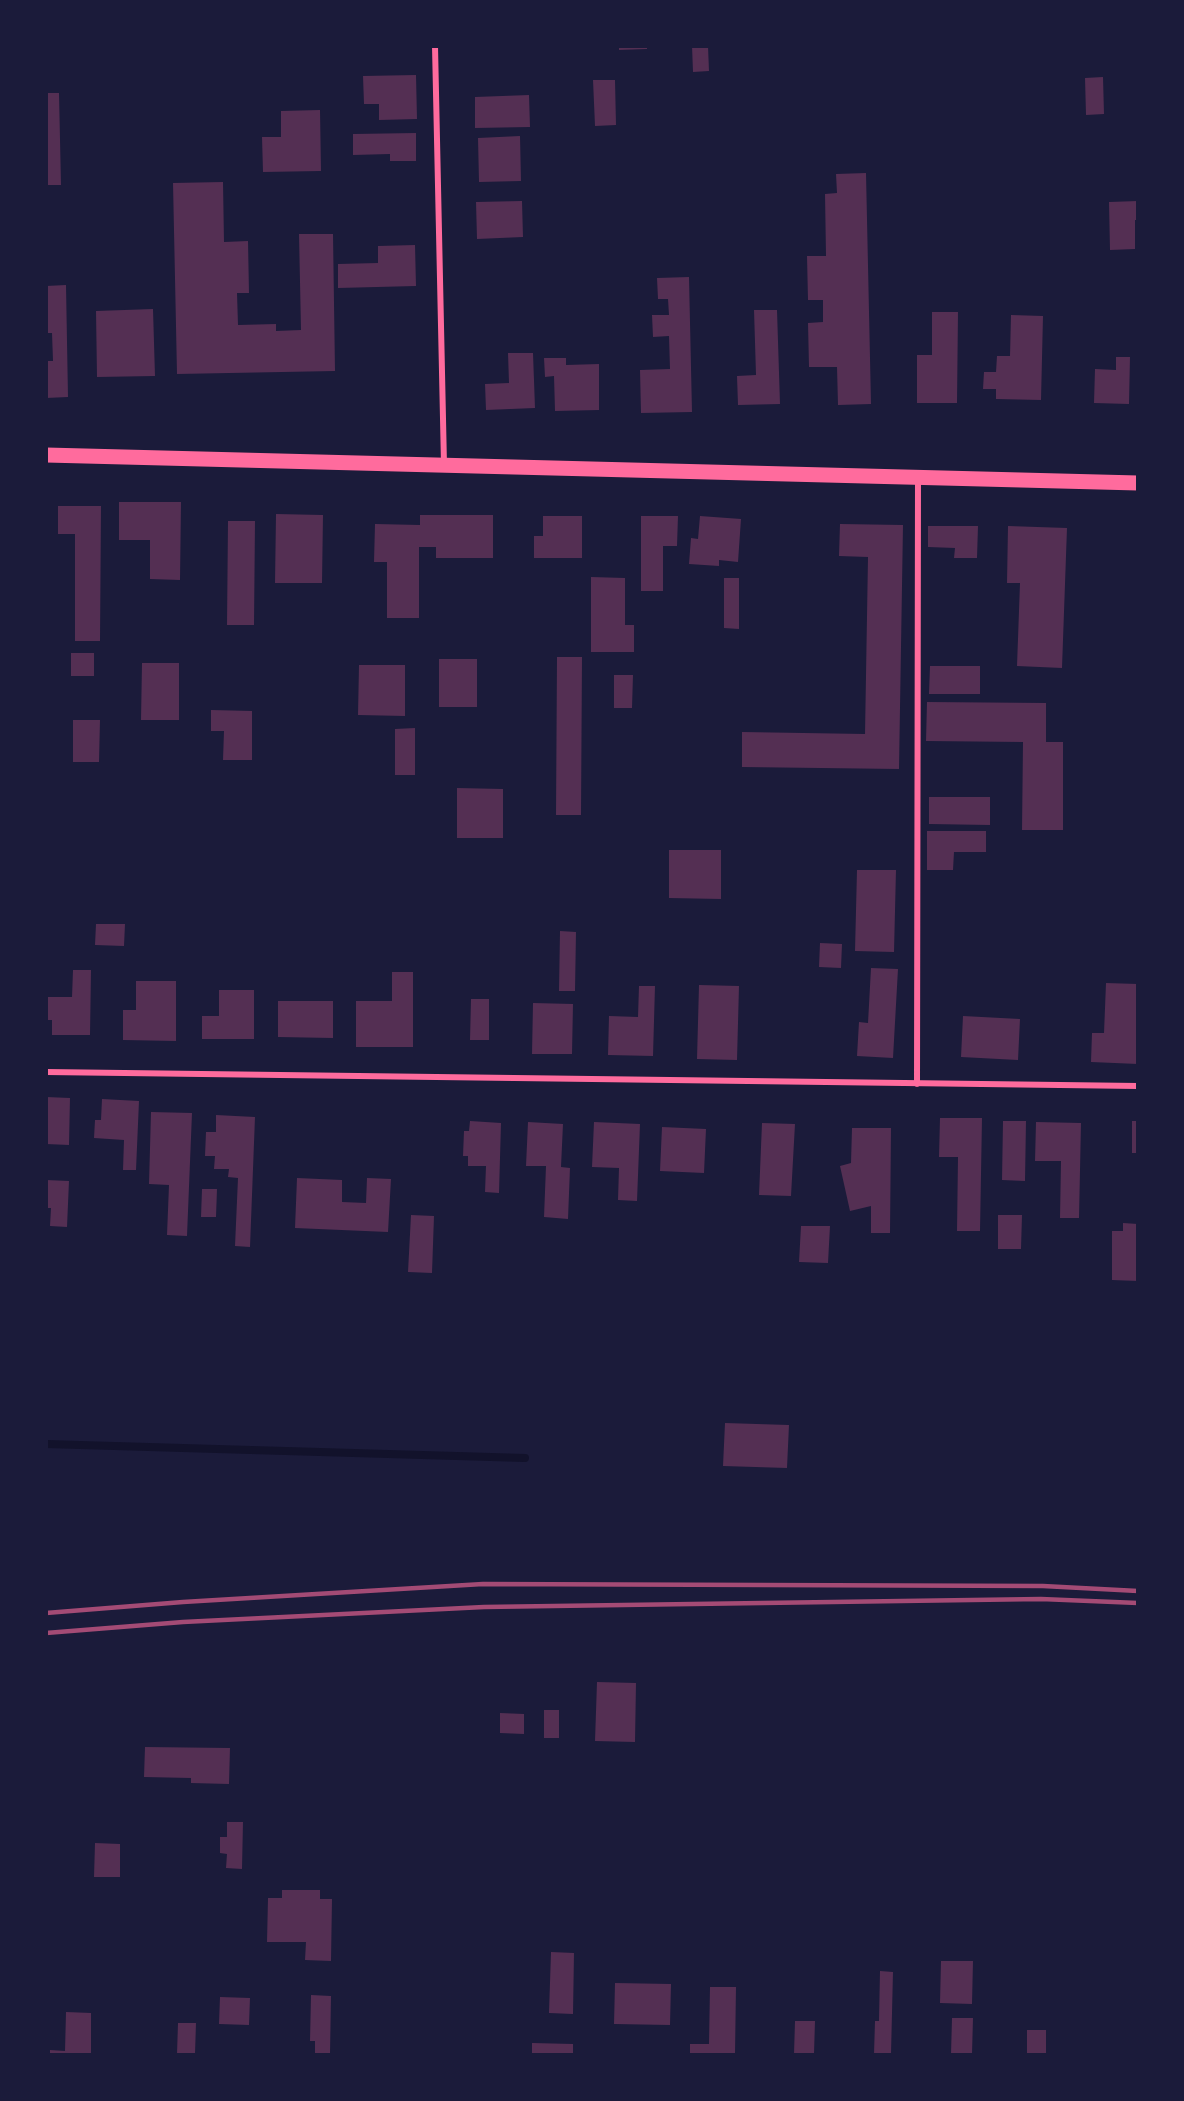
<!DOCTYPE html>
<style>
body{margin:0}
#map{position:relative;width:1184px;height:2101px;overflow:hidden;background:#1b1b3a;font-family:"Work Sans",sans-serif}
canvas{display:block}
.frame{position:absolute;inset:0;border:48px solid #1b1b3a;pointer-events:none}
</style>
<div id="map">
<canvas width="1184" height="2101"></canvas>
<div class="frame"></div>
</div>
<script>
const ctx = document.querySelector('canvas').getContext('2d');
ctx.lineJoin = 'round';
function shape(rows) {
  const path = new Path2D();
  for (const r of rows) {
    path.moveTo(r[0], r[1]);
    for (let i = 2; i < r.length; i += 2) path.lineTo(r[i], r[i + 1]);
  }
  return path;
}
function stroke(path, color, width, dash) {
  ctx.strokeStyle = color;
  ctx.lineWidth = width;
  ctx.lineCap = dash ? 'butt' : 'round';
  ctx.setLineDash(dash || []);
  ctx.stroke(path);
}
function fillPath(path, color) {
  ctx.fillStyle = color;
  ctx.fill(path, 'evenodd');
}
stroke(shape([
 [46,1444,525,1458]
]), '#12122b', 8);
fillPath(shape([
 [619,46,647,46,647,49,619,50],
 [692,46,708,46,709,71,693,72],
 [416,75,417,119,379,120,379,104,364,104,363,76],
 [1103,77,1104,114,1086,115,1085,78],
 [593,80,615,80,616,125,595,126],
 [46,93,59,93,61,185,46,185],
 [529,95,530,127,475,128,475,97],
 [320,110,321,171,263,172,262,137,281,137,281,111],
 [416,133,416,161,390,161,390,154,353,155,353,134],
 [520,136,521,181,479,182,478,138],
 [866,173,871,404,838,405,837,367,809,367,808,323,823,322,823,300,808,300,807,256,826,256,825,194,837,193,836,174],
 [223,182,224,242,248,241,249,293,237,293,238,325,276,324,276,331,301,330,299,234,333,234,335,371,177,374,173,183],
 [522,201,523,237,477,239,476,202],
 [1138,201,1138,220,1135,220,1135,249,1110,250,1109,202],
 [415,245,416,286,338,288,338,264,378,263,378,246],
 [689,277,692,412,641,413,640,370,670,369,669,336,653,337,652,315,669,315,668,299,658,299,657,278],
 [66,285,68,397,46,398,46,361,53,361,52,333,46,333,46,286],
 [153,309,155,376,97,377,96,311],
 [754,310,777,310,780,404,738,405,737,376,756,375],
 [932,312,958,312,957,403,917,403,917,355,932,355],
 [1011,315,1043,316,1041,400,996,399,996,389,983,389,984,372,996,372,997,356,1010,356],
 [508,353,533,353,535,408,486,410,485,384,509,383],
 [1116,357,1130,357,1129,404,1094,403,1095,369,1116,370],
 [544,358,566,358,566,365,599,364,599,410,555,411,554,376,545,377],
 [119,502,181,502,180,580,150,579,150,540,119,540],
 [58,506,101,506,100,641,75,641,75,534,58,534],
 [276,514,323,515,322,583,275,583],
 [420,515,493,515,493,558,436,558,436,547,419,547,419,618,387,618,387,562,374,562,375,524,420,525],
 [543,516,582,516,582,558,534,558,534,536,543,536],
 [641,516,678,516,677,546,663,546,663,591,641,591],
 [700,516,741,519,738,562,719,560,719,566,689,564,691,538,698,539],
 [228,521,255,521,254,625,227,625],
 [840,524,903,525,899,769,742,767,742,732,865,734,868,557,839,556],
 [928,526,978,526,977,558,954,558,955,548,928,547],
 [1008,526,1067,528,1062,668,1017,666,1020,583,1007,583],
 [591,577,625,578,625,625,634,625,634,652,591,652],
 [724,578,739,578,739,629,724,628],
 [71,653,94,653,94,676,71,676],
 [557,657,582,657,581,815,556,815],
 [439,659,477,659,477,707,439,707],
 [142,663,179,663,179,720,141,720],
 [359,665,405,665,405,716,358,715],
 [930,666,980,666,980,694,929,694],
 [614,675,633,675,632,708,614,708],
 [927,702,1046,703,1046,742,1063,742,1063,830,1022,830,1023,742,926,741],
 [211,710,252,711,252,760,223,760,224,731,211,731],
 [73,720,100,720,99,762,73,762],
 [415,728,415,775,395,775,395,729],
 [457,788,503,789,503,838,457,838],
 [929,797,990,797,990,825,929,824],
 [927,831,986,831,986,852,954,852,953,870,927,870],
 [669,850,721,850,721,899,669,898],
 [857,870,896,870,894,952,855,951],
 [96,924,125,924,124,946,95,945],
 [560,931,576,932,575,991,559,991],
 [820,943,842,944,841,968,819,967],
 [871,968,898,969,893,1058,857,1056,859,1022,868,1023],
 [73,970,91,970,90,1035,52,1035,52,1020,46,1020,46,997,72,997],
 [392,972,413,972,413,1047,356,1047,356,1001,392,1001],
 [136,981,176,981,176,1041,123,1040,123,1010,136,1010],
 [1106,983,1138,984,1138,1064,1091,1062,1092,1033,1104,1033],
 [699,985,739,986,737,1060,697,1059],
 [639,986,655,986,653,1056,608,1055,609,1016,638,1017],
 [219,990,254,990,254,1039,202,1039,202,1016,219,1016],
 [471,999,489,999,489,1040,470,1040],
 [278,1001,333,1001,333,1038,278,1037],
 [533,1003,573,1004,572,1054,532,1054],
 [963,1016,1020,1019,1018,1060,961,1057],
 [46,1097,70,1098,69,1145,46,1144],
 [102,1099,139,1101,136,1170,123,1170,124,1140,94,1138,95,1120,101,1120],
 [151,1112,192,1113,187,1236,167,1235,169,1185,149,1184],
 [216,1115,255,1117,250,1247,235,1246,238,1178,228,1177,229,1169,214,1169,215,1156,205,1156,206,1132,216,1132],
 [940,1118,982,1118,980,1231,957,1231,958,1157,939,1157],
 [470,1121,501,1123,499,1193,485,1192,486,1166,468,1166,468,1156,463,1156,464,1131,469,1131],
 [1003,1121,1026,1121,1025,1181,1002,1180],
 [1132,1121,1138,1121,1138,1153,1132,1153],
 [528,1122,563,1124,561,1167,570,1168,568,1219,544,1217,546,1166,526,1166],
 [594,1122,640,1124,637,1201,618,1200,619,1168,592,1167],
 [1036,1122,1081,1123,1079,1218,1060,1218,1061,1161,1035,1161],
 [762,1123,795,1124,791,1196,759,1195],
 [662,1127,706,1129,704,1173,660,1171],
 [852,1128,891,1128,890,1233,871,1233,871,1206,850,1211,840,1166,851,1163],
 [297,1178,342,1180,342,1202,366,1203,367,1178,391,1179,388,1232,295,1228],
 [46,1180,69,1181,67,1227,50,1226,51,1208,46,1208],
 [202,1189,217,1189,216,1217,201,1217],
 [411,1215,434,1216,432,1273,408,1272],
 [998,1215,1022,1215,1021,1249,998,1249],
 [1123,1223,1138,1224,1138,1281,1112,1280,1112,1231,1123,1231],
 [801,1226,830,1226,828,1263,799,1262],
 [725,1423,789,1425,787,1468,723,1466],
 [597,1682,636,1683,635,1742,595,1741],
 [544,1710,559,1710,559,1738,544,1738],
 [500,1713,524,1714,524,1734,500,1733],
 [145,1747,230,1748,229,1784,191,1783,191,1778,144,1777],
 [227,1822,243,1822,242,1869,226,1868,227,1854,220,1853,220,1837,227,1837],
 [95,1843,120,1844,120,1877,94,1877],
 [282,1890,320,1890,320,1899,332,1899,331,1961,305,1960,306,1942,267,1942,268,1898,282,1898],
 [551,1952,574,1953,573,2014,549,2013],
 [941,1961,973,1961,972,2004,940,2003],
 [880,1971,893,1972,891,2054,874,2054,875,2021,879,2021],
 [615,1983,671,1984,670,2025,614,2024],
 [710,1987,736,1987,735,2054,690,2054,690,2044,709,2044],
 [311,1995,331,1996,330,2054,315,2054,315,2041,310,2041],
 [220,1997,250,1998,249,2025,219,2024],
 [66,2012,91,2013,91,2054,50,2054,50,2050,65,2051],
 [952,2018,973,2018,972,2054,951,2054],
 [795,2021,815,2021,814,2054,794,2054],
 [178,2023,196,2023,195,2054,177,2054],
 [1027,2030,1046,2030,1046,2054,1027,2054],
 [532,2043,573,2044,573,2054,532,2054]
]), '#542f53');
stroke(shape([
 [435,46,444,465],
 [46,1072,1138,1086],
 [917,1084,918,478]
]), '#ff6b9d', 6);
stroke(shape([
 [46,455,1138,483]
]), '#ff6b9d', 15);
stroke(shape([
 [46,1613,183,1602,483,1584,1043,1586,1138,1591],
 [46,1633,183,1622,484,1607,1041,1599,1138,1603]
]), '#a44b75', 4.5);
</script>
